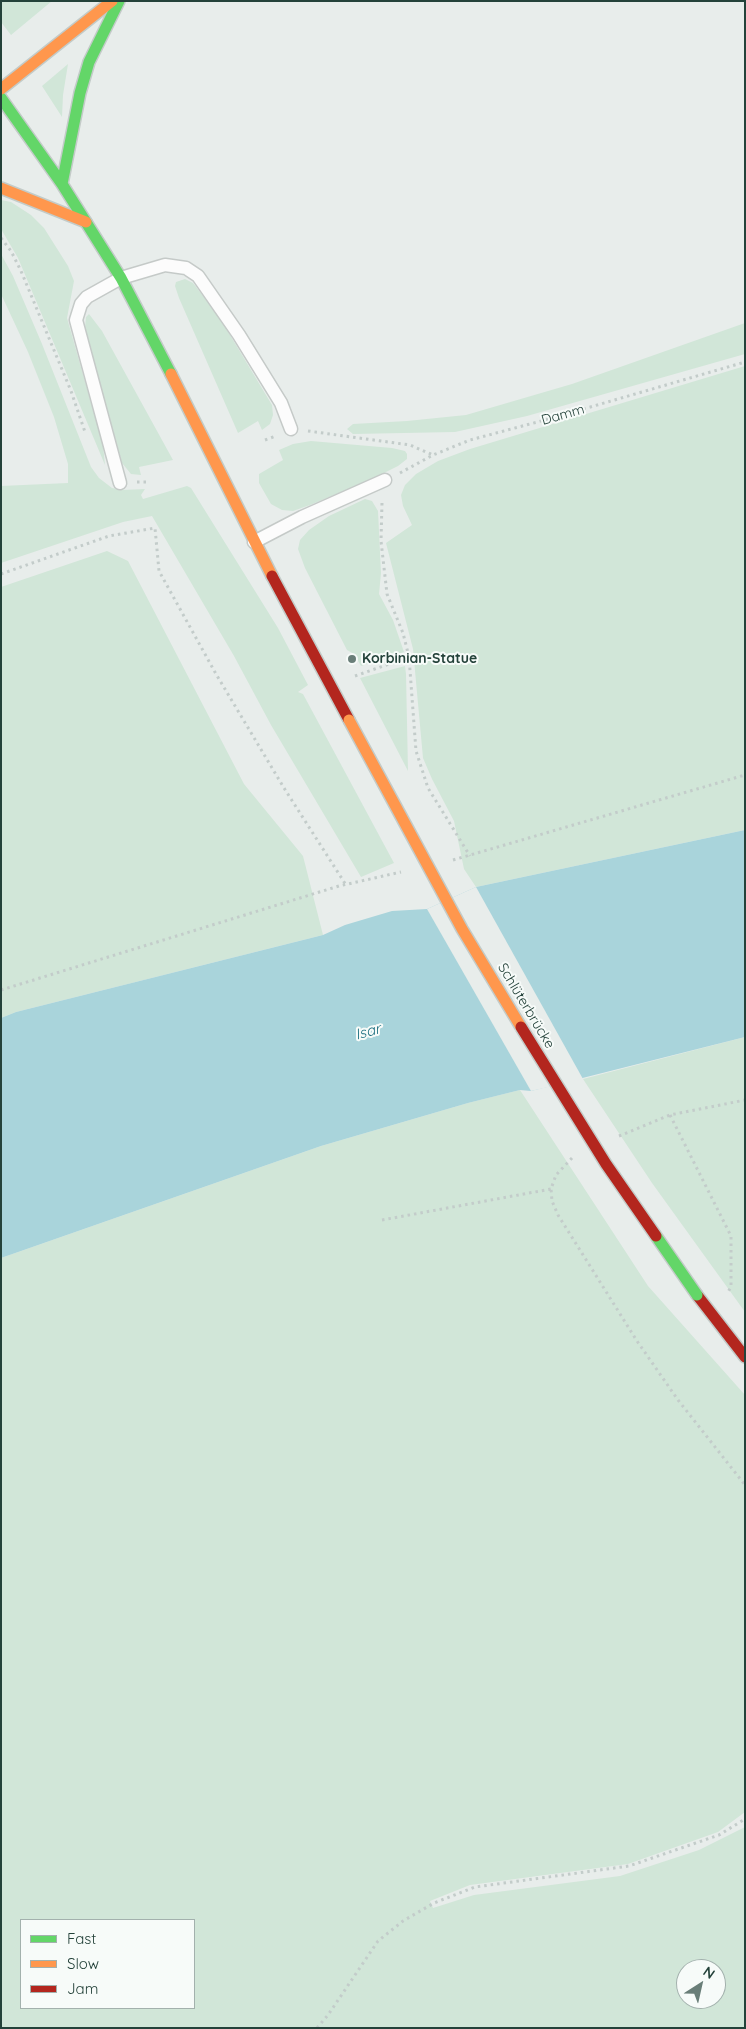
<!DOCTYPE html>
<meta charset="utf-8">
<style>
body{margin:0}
#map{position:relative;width:746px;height:2029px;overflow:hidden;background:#e8edeb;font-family:Quicksand,sans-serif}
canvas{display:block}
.frame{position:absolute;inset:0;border:2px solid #24423a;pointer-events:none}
.legend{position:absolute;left:20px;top:1919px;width:175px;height:90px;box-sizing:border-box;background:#f7fbf9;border:1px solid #a3b1ad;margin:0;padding:6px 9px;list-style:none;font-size:15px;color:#24423a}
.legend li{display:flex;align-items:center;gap:10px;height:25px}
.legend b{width:25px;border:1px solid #a3b1ad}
.north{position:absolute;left:676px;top:1959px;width:50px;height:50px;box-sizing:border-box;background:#f7fbf9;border:1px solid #a3b1ad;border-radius:50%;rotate:35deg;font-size:14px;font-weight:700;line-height:20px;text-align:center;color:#24423a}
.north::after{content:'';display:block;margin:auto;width:18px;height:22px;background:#697e78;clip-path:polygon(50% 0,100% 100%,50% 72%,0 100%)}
</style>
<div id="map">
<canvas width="746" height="2029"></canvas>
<div class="frame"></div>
<ul class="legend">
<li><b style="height:6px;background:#63d668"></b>Fast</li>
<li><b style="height:6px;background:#ff974d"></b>Slow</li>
<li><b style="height:6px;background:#b3261e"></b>Jam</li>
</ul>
<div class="north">N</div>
</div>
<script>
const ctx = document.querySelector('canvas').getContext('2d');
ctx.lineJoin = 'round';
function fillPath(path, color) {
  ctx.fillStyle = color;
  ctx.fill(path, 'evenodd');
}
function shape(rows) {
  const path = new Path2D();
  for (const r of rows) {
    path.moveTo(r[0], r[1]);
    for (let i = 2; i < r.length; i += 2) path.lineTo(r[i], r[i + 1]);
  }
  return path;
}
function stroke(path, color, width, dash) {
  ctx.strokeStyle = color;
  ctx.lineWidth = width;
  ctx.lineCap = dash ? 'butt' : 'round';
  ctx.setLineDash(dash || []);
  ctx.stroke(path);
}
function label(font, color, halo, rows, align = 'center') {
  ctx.font = font + ' Quicksand,sans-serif';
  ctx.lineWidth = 4;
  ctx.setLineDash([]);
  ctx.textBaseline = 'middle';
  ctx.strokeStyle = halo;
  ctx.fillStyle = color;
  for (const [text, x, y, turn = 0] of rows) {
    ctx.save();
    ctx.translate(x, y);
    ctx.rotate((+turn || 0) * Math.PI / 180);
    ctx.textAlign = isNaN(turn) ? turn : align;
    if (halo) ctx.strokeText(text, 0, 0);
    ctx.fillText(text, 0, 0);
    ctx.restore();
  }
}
fillPath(shape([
 [1,1,52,1,11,35,1,22],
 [68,64,63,95,62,117,42,86],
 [1,200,11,202,31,215,44,228,68,266,74,281,67,318,103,445,105,465,18,258,1,229],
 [1,254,13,276,42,344,91,467,99,478,112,488,122,490,145,489,141,495,143,499,187,486,191,488,278,628,308,685,298,692,303,694,394,863,361,877,271,725,234,656,152,516,123,522,1,563,1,486,68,483,68,464,54,417,28,352,1,294],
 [185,279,193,283,218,315,272,405,273,415,270,424,262,430,258,421,238,433,179,298,175,286,176,282],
 [89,314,102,331,173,460,139,467,141,475,131,474,122,463,85,328,86,317],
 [745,323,745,354,527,416,455,432,353,434,347,429,353,424,407,421,466,415,572,384],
 [745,366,745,830,476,887,464,869,454,821,432,779,423,758,413,649,386,543,412,525,403,506,401,495,405,485,416,474,438,461,470,449],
 [311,441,392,448,405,451,407,454,407,459,398,466,370,480,310,505,293,511,282,510,271,504,259,483,259,474,283,460,279,450,293,444],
 [365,499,372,501,378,511,381,573,379,594,393,620,404,652,361,666,354,654,347,650,305,568,298,549,300,540,309,530,329,516],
 [107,551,128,561,244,784,303,856,323,935,16,1012,1,1018,1,587],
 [405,666,406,674,408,771,360,678],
 [745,1037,745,1312,652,1183,583,1079],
 [520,1090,648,1286,745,1395,745,1812,718,1832,628,1864,470,1885,430,1901,433,1908,474,1895,620,1876,699,1850,745,1827,745,2028,1,2028,1,1258,321,1146,468,1103],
 [21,1920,194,1920,194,2008,21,2008],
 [686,1969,716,1969,716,1999,686,1999]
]), '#d1e6d8');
fillPath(shape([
 [745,830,745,1037,531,1091,520,1090,468,1103,321,1146,1,1258,1,1018,16,1012,323,935,345,925,392,911,427,909,476,887]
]), '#a9d4db');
fillPath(shape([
 [476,887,583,1079,531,1091,427,909]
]), '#e8edeb');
const lane = shape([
 [120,483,76,320,81,304,87,297,121,278,165,265,186,268,198,276,239,335,281,403,291,429],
 [254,542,302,517,385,480]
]);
const fast = shape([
 [1,98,62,184,121,278,171,374],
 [62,184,80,93,89,62,119,1]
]);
const slow = shape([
 [1,89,112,1],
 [1,188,86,222],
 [171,374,272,576]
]);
const jam = shape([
 [272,576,349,720],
 [697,1295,745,1357]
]);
stroke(lane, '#c5cac8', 15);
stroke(fast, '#c3cbc8', 14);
stroke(slow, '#c3cbc8', 14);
stroke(jam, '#c3cbc8', 14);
stroke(shape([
 [1,238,11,251,21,271,71,391,85,432],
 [308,431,410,445,433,455],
 [265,440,276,436],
 [400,473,433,455,470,440,556,417,745,362],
 [137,482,148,482],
 [382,503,381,541,387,594,403,633,409,657,416,751,428,788,470,856],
 [1,574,109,536,155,528,159,571,216,674,284,788,346,885],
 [355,676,409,657],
 [453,860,745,775],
 [1,990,339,886,401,872],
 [670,1115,731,1236,731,1287,728,1292],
 [619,1136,670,1115,745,1100],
 [572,1158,556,1175,551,1189,552,1201,558,1215,637,1341,678,1400,745,1485],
 [382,1220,551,1189],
 [317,2028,328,2015,378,1941,403,1921,434,1903,475,1887,629,1866,719,1835,745,1819]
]), '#c3ccca', 3, [2.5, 4]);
stroke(lane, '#fcfcfc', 12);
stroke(fast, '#63d668', 11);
stroke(slow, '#ff974d', 11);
stroke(jam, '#b3261e', 11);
const fastBridge = shape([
 [656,1236,697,1295]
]);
const slowBridge = shape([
 [349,720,462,929,521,1027]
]);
const jamBridge = shape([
 [521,1027,606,1164,656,1236]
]);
stroke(fastBridge, '#c3cbc8', 14, []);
stroke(slowBridge, '#c3cbc8', 14, []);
stroke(jamBridge, '#c3cbc8', 14, []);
stroke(fastBridge, '#63d668', 11);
stroke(slowBridge, '#ff974d', 11);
stroke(jamBridge, '#b3261e', 11);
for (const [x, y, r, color] of [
 [352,659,5,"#697e78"]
]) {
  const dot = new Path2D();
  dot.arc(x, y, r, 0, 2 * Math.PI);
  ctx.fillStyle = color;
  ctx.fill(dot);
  stroke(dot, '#f7fbf9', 2);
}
label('14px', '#24423a', '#f7fbf9', [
 ["Damm",563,415,-16],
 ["Schlüterbrücke",526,1006,59]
]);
label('bold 14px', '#24423a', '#f7fbf9', [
 ["Korbinian-Statue",362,659]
], 'left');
label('italic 15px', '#1c6f80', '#f7fbf9', [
 ["Isar",368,1032,-15]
]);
</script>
